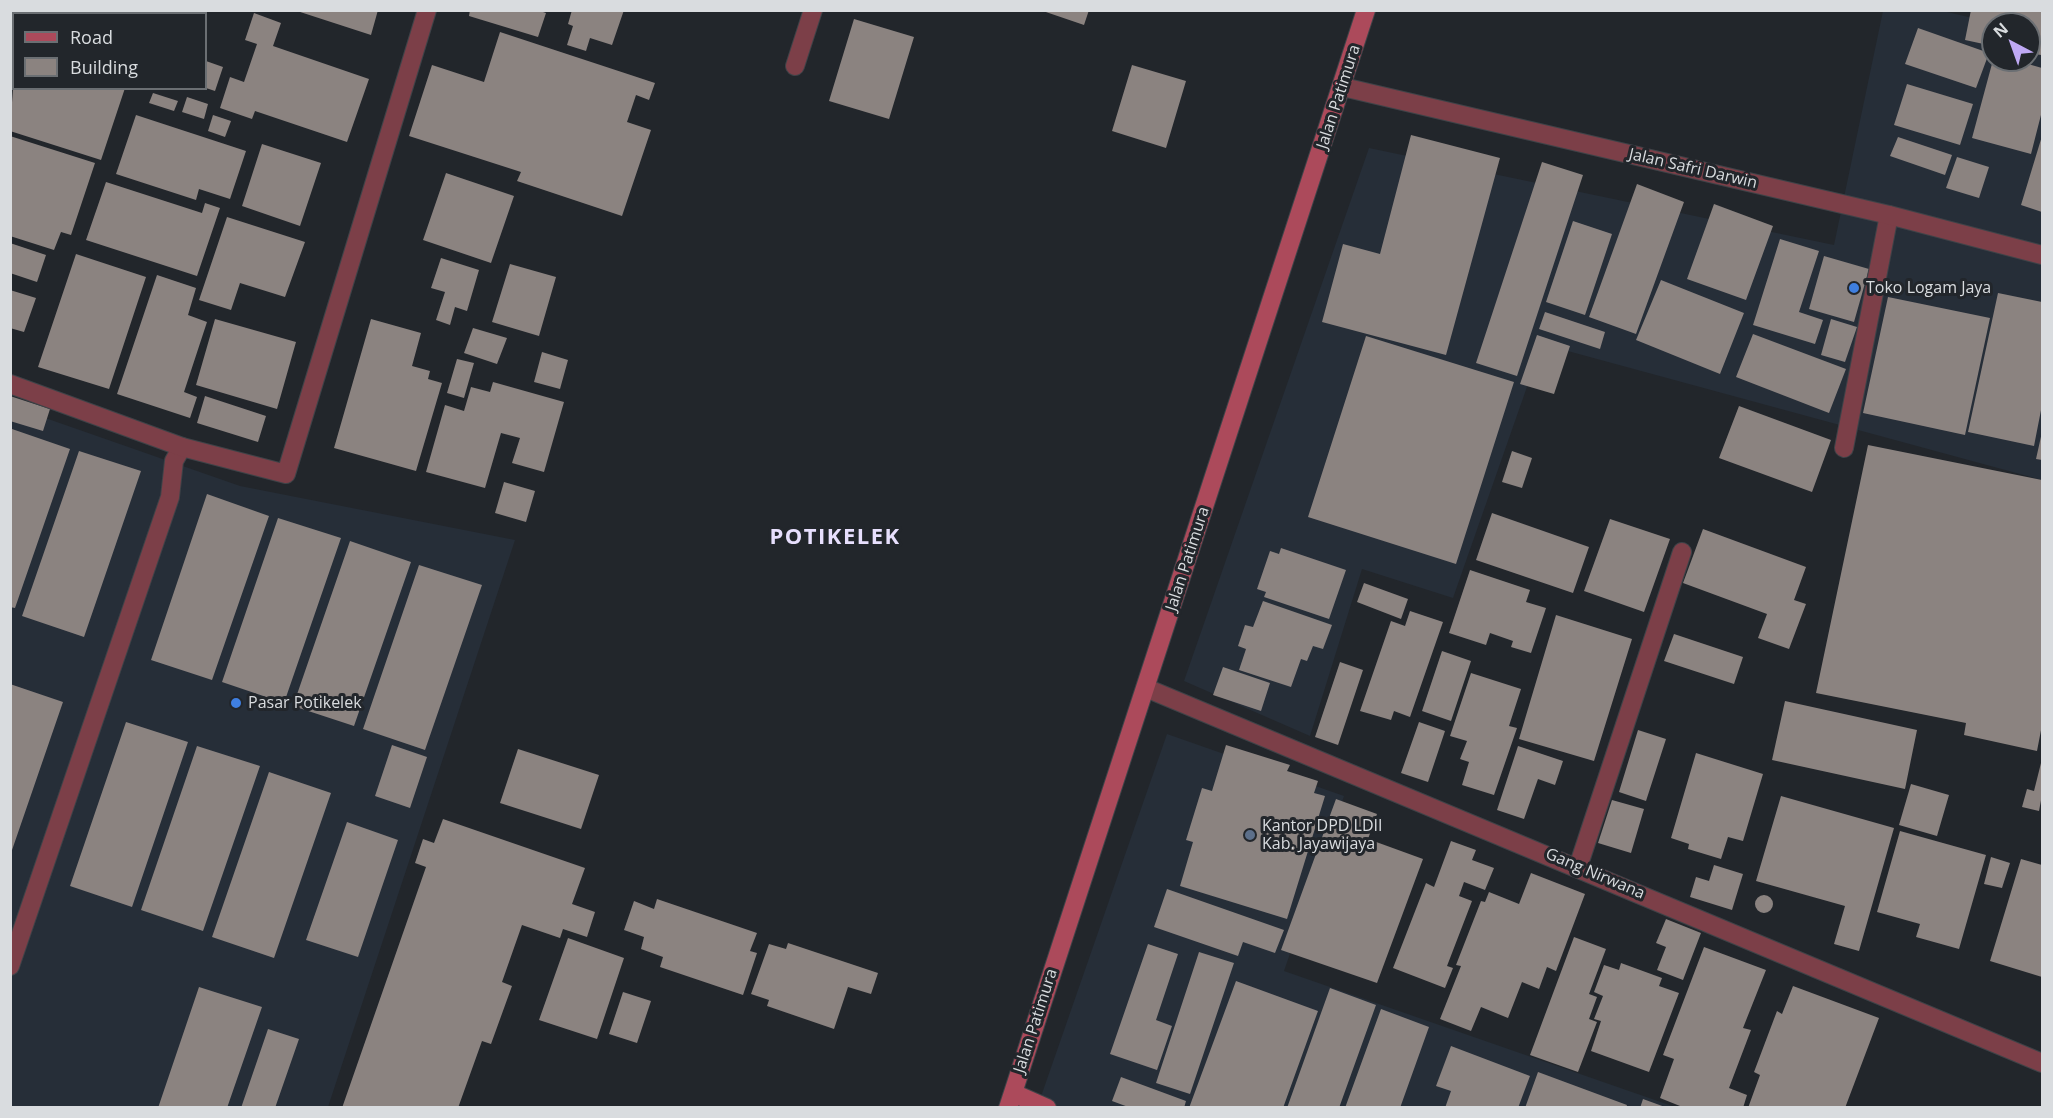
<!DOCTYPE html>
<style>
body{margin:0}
#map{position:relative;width:2053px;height:1118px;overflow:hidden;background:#22262b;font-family:"Open Sans",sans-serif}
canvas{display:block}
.frame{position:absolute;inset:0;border:12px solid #d9dcdf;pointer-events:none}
.legend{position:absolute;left:12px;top:12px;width:195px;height:78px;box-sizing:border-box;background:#22262b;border:2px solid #6b6f73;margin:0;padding:8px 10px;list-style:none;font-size:18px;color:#d9dcdf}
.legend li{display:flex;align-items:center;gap:12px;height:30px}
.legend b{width:30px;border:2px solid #6b6f73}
.north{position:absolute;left:1981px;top:12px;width:60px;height:60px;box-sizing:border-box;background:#22262b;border:2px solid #6b6f73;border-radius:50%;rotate:319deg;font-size:16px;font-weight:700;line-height:24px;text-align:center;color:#d9dcdf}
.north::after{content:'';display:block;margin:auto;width:21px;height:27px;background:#bfa9f4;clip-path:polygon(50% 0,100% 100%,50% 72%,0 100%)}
</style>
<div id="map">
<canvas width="2053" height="1118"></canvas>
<div class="frame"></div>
<ul class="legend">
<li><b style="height:8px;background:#ac4a5b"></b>Road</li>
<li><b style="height:16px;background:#8b8380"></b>Building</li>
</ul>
<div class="north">N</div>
</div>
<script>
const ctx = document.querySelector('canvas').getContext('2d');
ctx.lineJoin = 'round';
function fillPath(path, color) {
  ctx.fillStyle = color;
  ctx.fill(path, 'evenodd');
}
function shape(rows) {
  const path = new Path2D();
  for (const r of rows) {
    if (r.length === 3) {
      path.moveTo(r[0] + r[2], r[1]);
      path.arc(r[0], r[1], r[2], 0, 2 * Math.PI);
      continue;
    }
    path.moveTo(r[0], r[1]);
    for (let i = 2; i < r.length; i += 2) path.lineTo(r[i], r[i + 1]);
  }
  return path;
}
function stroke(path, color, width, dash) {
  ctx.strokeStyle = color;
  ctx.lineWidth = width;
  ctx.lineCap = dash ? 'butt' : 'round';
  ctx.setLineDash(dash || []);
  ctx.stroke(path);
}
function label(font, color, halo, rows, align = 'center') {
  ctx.font = font + ' "Open Sans",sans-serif';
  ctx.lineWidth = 6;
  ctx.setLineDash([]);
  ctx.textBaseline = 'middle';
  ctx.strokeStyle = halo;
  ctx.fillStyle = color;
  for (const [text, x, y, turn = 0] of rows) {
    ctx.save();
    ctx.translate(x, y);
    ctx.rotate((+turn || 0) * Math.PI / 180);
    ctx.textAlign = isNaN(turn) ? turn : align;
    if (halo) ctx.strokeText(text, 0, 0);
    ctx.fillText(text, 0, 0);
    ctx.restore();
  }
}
fillPath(shape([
 [1883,11,1943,11,1998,24,1993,24,1993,60,2029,60,2029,32,2042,35,2042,480,1542,344,1453,598,1362,569,1310,736,1184,681,1369,148,1834,245],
 [11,406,240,486,515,540,328,1107,11,1108],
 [1167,734,1344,796,1284,971,1675,1107,1037,1108]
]), '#262e38');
fillPath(shape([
 [40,10,121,10,120,14,39,14],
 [294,10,378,10,371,35],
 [470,10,537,10,546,13,538,37,469,16],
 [572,10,624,10,612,45,590,38,586,51,567,45,573,26,568,24],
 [1040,10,1089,10,1084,25],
 [1971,10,2042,10,2041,55,2029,53,2029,24,1993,24,1993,46,1965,40],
 [254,13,281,23,273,46,369,79,347,142,255,111,252,119,220,108,230,77,244,82,257,44,245,40],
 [854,19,914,37,889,119,829,101],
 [1918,28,1989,53,1976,88,1905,64],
 [500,32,655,83,649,100,636,95,627,122,651,130,622,216,517,181,521,172,409,136,432,65,484,82],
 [10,41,14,42,14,73,10,72],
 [1993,60,2014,60,2042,68,2042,111,2031,154,1972,138],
 [206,61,223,67,215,91,206,88],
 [1132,65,1186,81,1166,148,1112,131],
 [1907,84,1973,104,1960,145,1894,125],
 [13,88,125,88,101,160,10,131],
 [153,93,178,101,174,111,149,103],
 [187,97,208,104,204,119,182,112],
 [136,115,246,151,230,199,199,189,196,200,116,174],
 [213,115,231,121,225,137,208,131],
 [1411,135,1500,158,1446,355,1322,322,1343,244,1380,254],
 [10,136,95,163,71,235,61,232,54,250,10,236],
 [2042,136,2042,212,2021,205],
 [1898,137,1952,155,1945,175,1890,156],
 [262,144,321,163,300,226,242,206],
 [1957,157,1989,167,1979,198,1946,188],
 [1542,162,1583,175,1517,376,1476,363],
 [446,173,514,196,491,263,423,240],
 [106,182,202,213,205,203,220,208,197,276,86,240],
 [1637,184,1684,202,1636,334,1589,317],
 [1714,204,1773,226,1746,300,1687,279],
 [227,217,305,242,285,297,240,283,231,310,199,300],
 [1573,221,1612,234,1585,315,1546,302],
 [1780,239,1819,251,1799,312,1823,320,1815,344,1753,325],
 [10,243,46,255,37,282,10,273],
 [76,254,146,277,109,389,38,367],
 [1824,256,1869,269,1854,322,1809,309],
 [441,258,479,270,467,311,455,307,450,325,436,320,445,292,431,288],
 [510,264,556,277,539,336,492,322],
 [157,275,196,288,188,315,207,322,184,392,197,397,190,418,117,394],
 [1661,280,1744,313,1720,374,1636,340],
 [10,290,36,298,24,332,10,328],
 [1998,293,2042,302,2042,405,2034,446,1968,432],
 [1888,297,1990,318,1965,435,1863,413],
 [1545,312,1605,332,1600,349,1539,329],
 [215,319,296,342,277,409,196,385],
 [371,319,421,333,412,366,430,371,428,379,442,383,416,471,334,448],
 [1831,319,1857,327,1845,362,1821,355],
 [473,328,507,338,497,364,464,353],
 [1753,334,1846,369,1829,413,1736,377],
 [1537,335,1570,346,1554,394,1520,384],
 [1366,336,1514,382,1456,564,1308,517],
 [542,352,568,360,560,389,534,382],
 [457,359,474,363,464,398,447,393],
 [493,382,564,402,544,472,512,463,520,438,501,433,485,488,426,472,445,405,464,411,471,387,490,392],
 [10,396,50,409,43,431,10,421],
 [205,396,266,416,258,442,197,423],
 [1739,406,1831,440,1812,492,1719,458],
 [12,429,70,449,15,608,10,607],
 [2042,432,2042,460,2036,459],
 [1868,445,2042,480,2042,725,2037,751,1964,735,1966,723,1816,693],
 [79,451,141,471,84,637,22,616],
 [1512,451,1532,458,1522,488,1502,482],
 [504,482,535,491,526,522,495,513],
 [207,494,269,516,212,680,151,660],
 [1492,513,1589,547,1573,593,1476,560],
 [278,518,341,538,284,703,222,682],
 [1610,519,1670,539,1644,612,1584,591],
 [1703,529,1806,567,1794,600,1806,604,1789,649,1758,638,1767,614,1683,583],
 [350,541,411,562,354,726,293,706],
 [1281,548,1346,570,1329,619,1264,597,1266,592,1257,589,1270,551,1279,554],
 [419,565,482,585,425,750,363,729],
 [1470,570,1530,590,1526,602,1546,608,1531,653,1511,647,1513,641,1490,633,1486,645,1449,633],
 [1364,583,1408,599,1401,619,1357,602],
 [1263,601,1332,625,1323,649,1313,646,1307,661,1301,659,1291,687,1239,670,1246,649,1238,646,1245,625,1253,627],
 [1410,611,1443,622,1410,717,1394,711,1391,720,1360,711,1391,621,1405,626],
 [1556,615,1632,639,1594,761,1519,739],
 [1674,634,1743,657,1734,684,1664,661],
 [1442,651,1471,661,1451,721,1422,711],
 [1340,662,1363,670,1338,745,1315,737],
 [1223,667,1270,683,1261,711,1213,695],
 [1471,673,1521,689,1509,726,1517,728,1494,795,1462,785,1469,762,1460,759,1467,741,1450,736],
 [10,684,63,702,11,853,10,853],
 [1785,701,1917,730,1905,789,1772,760],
 [126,722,188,742,132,907,70,886],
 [1419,722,1445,731,1428,782,1401,773],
 [1638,730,1666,739,1646,801,1619,792],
 [392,745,427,757,410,808,375,796],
 [1226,745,1290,765,1287,771,1318,781,1314,793,1325,796,1287,919,1180,886,1193,842,1186,840,1202,788,1212,791],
 [197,746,260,766,203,931,141,910],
 [1518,746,1563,761,1555,785,1538,779,1524,819,1497,810],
 [518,749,599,775,581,829,500,803],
 [1696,753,1763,774,1743,841,1728,837,1721,859,1688,849,1689,844,1671,838],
 [2042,759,2042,795,2039,811,2022,807,2027,789,2034,791],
 [269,772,331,793,274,958,212,937],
 [1911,784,1949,795,1937,836,1899,825],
 [1781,796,1894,828,1859,951,1834,944,1845,906,1756,881],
 [1336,799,1377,814,1368,839,1423,859,1377,983,1281,950],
 [1612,800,1644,809,1631,853,1598,843],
 [443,819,585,868,572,904,595,912,587,937,563,929,560,938,522,925,502,982,512,986,491,1044,482,1041,458,1108,342,1108,426,867,415,863,423,839,434,843],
 [347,822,398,840,358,957,306,940],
 [1900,831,1986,855,1959,949,1916,937,1920,924,1877,912],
 [1451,841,1476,850,1472,860,1494,868,1485,890,1464,882,1459,896,1472,901,1447,966,1453,968,1445,988,1393,968,1426,883,1434,887],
 [1991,857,2010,863,2002,888,1984,884],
 [2021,859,2042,865,2042,977,1990,961],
 [1714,865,1743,874,1732,910,1690,897,1696,877,1709,881],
 [1531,873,1585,894,1556,971,1547,967,1539,989,1522,982,1508,1018,1481,1007,1471,1031,1440,1019,1461,966,1456,965,1481,901,1485,902,1489,892,1519,904],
 [1167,889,1284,930,1275,953,1243,942,1238,956,1154,927],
 [1764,904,9],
 [657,899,757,933,750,951,757,953,743,995,660,967,663,957,641,949,644,937,624,930,634,901,654,909],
 [1666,919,1701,933,1683,980,1657,970,1666,947,1656,943],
 [1574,937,1606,949,1589,994,1597,997,1589,1019,1597,1022,1578,1072,1530,1055],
 [568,938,624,958,597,1039,539,1020],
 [788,943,878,973,871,994,848,987,834,1029,767,1006,769,1000,751,994,769,944,786,949],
 [1148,944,1178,954,1156,1020,1172,1026,1157,1070,1110,1054],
 [1704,947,1766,970,1743,1028,1751,1030,1729,1088,1747,1095,1743,1108,1685,1108,1660,1098,1674,1059,1663,1055],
 [1199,952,1234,963,1190,1094,1156,1083],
 [1621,963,1662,978,1659,986,1679,993,1649,1072,1591,1051,1601,1021,1594,1019,1603,996,1594,992,1604,965,1619,970],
 [1236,981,1318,1011,1283,1108,1189,1108],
 [1793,986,1879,1018,1845,1108,1748,1108,1760,1075,1754,1072,1777,1011,1782,1014],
 [199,987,262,1007,227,1108,158,1108],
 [1330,988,1376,1005,1339,1108,1287,1108],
 [623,992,651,1001,637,1043,609,1034],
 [1381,1009,1429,1027,1400,1108,1345,1108],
 [268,1029,299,1039,275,1108,241,1108],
 [1451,1046,1530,1076,1518,1108,1445,1108,1451,1091,1436,1086],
 [1538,1072,1627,1105,1626,1108,1525,1108],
 [1121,1077,1186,1101,1184,1108,1131,1108,1112,1101],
 [1643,1099,1665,1107,1665,1108,1640,1108]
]), '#8b8380');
const service = shape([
 [1844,448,1889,215],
 [10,966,170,497,174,461,182,447]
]);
const minor = shape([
 [795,66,813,10],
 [1343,87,1889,215,2042,255],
 [10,384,182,447,286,474,427,10],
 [1146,688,2042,1063],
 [1578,867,1682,552]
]);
const secondary = shape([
 [1013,1093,1047,1108],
 [1008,1108,1366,10]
]);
stroke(service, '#3f4348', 20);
stroke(minor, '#3f4348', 20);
stroke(secondary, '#3f4348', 20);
stroke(service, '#7c3f48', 18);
stroke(minor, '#7c3f48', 18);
stroke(secondary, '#ac4a5b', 18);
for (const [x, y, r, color] of [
 [1854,288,6,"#3f7fe0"],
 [236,703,6,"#3f7fe0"],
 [1250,835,6,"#5c6f8a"]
]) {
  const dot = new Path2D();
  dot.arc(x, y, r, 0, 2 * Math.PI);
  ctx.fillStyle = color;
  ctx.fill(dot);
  stroke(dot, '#22262b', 2);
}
label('16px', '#d9dcdf', '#22262b', [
 ["Jalan Patimura",1339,97,-72],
 ["Jalan Safri Darwin",1693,169,13],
 ["Jalan Patimura",1188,559,-72],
 ["Gang Nirwana",1595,874,23],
 ["Jalan Patimura",1036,1021,-72]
]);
label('16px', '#d9dcdf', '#22262b', [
 ["Toko Logam Jaya",1866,288],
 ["Pasar Potikelek",248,703],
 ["Kantor DPD LDII",1262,826],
 ["Kab. Jayawijaya",1262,844]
], 'left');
ctx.letterSpacing = '1.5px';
label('bold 22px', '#e7dffd', '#22262b', [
 ["POTIKELEK",835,538]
]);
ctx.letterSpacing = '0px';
</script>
